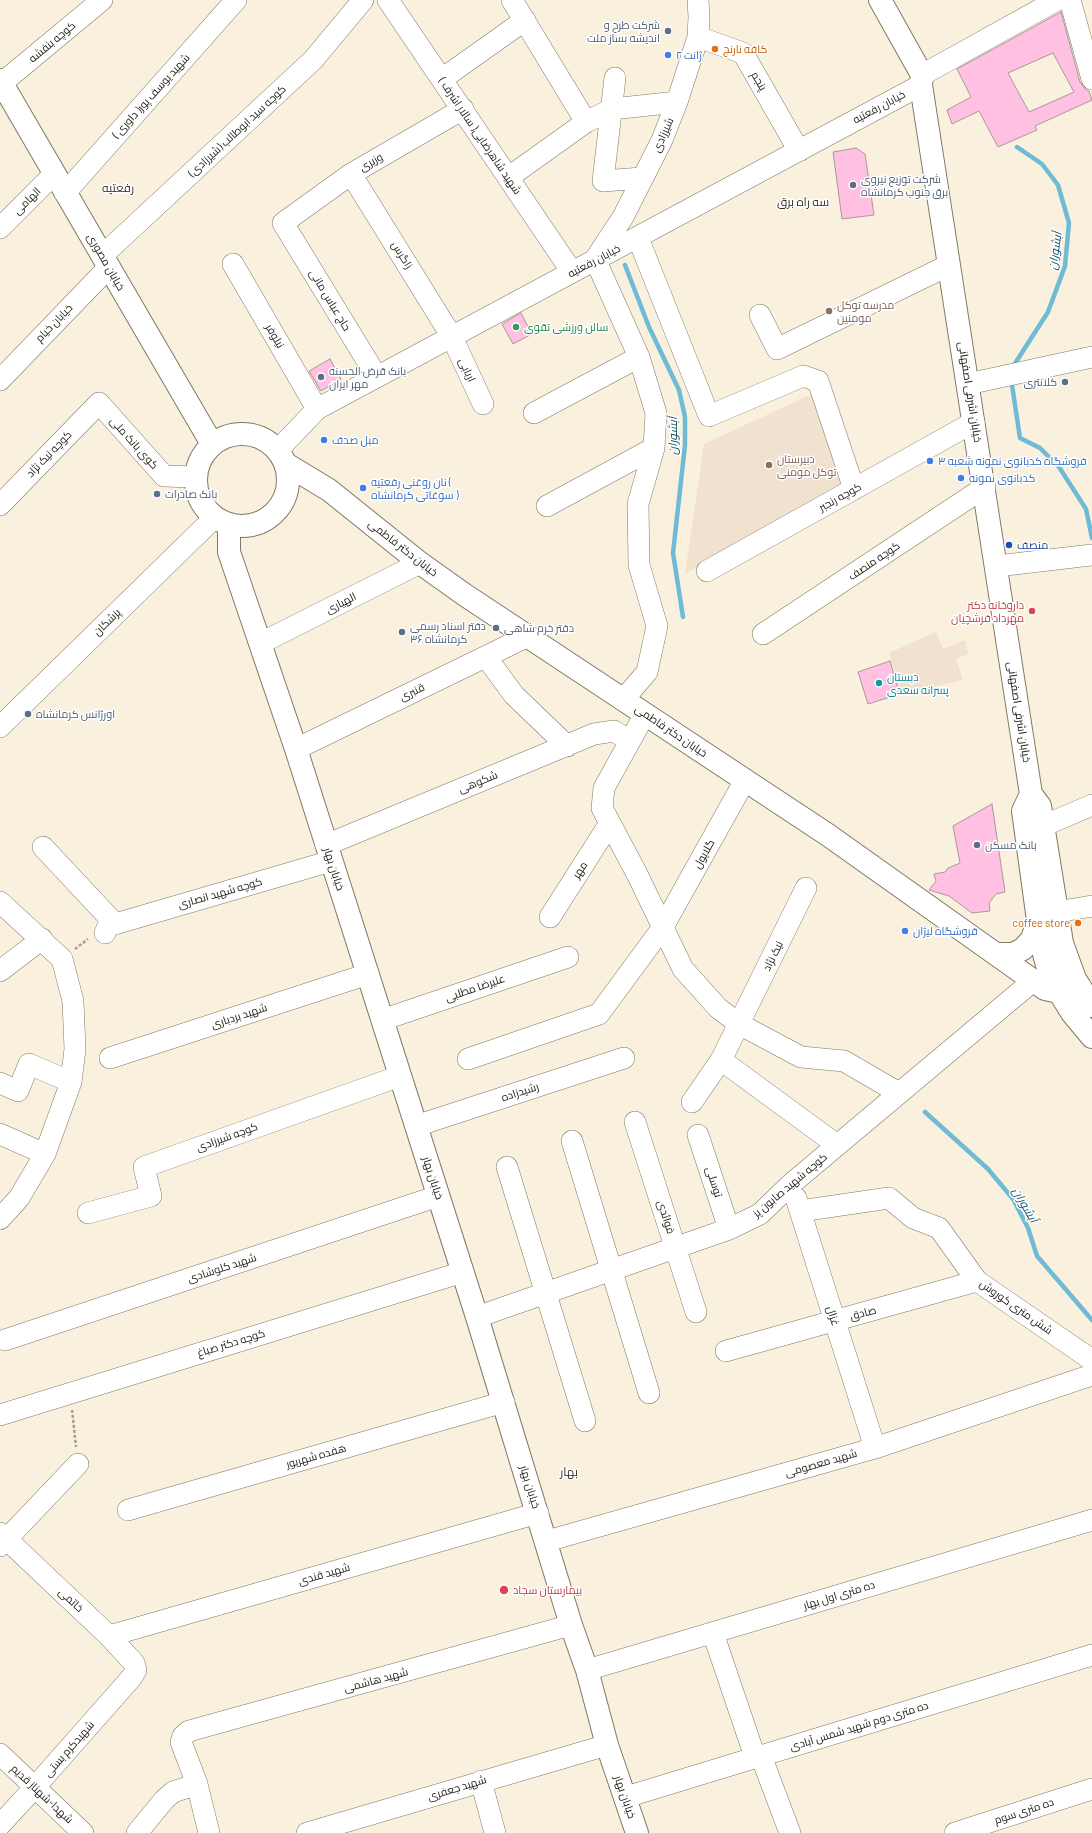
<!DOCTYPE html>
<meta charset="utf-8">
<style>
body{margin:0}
canvas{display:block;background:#f9f1de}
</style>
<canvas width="1092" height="1833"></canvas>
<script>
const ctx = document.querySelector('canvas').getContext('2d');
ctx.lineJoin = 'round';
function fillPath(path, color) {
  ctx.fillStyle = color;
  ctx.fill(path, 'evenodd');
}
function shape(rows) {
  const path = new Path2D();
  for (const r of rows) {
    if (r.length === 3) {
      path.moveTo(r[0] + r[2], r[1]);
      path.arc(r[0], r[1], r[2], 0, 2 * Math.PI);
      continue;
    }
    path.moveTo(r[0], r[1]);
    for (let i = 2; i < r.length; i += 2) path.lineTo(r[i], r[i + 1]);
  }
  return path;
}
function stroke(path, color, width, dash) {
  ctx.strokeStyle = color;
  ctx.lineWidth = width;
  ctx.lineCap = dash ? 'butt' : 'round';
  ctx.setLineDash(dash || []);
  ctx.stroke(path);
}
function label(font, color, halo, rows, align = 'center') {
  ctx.font = font + ' Barlow,Cairo,sans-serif';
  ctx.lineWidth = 3;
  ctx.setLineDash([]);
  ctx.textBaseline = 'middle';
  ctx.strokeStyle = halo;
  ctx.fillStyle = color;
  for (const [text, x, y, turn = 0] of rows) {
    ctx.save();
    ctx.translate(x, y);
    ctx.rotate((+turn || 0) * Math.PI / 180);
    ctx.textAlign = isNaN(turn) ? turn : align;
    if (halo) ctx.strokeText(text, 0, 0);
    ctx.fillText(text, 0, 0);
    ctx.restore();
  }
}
fillPath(shape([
 [812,394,843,485,685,574,704,444],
 [936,632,943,649,965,640,968,654,956,659,963,680,902,694,889,653]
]), '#f1e1cf');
stroke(shape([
 [625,265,649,327,679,390,685,417,685,445,673,553,683,617],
 [1014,365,1048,312,1065,266,1069,223,1058,185,1042,164,1017,147],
 [1012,385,1020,438,1040,448,1059,467,1086,509,1092,538],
 [925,1112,988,1169,1013,1199,1028,1228,1037,1256,1092,1320]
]), '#6fbad5', 4.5);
const building = shape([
 [1061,12,1080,82,1084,88,1089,91,1092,100,1035,126,1037,130,998,147,979,111,952,124,947,110,971,97,957,69,1061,12],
 [1053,53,1074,92,1029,112,1008,73,1053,53],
 [856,148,865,154,874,215,842,219,833,152,856,148],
 [521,313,532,334,513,344,502,324,521,313],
 [330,359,341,379,321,391,309,371,330,359],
 [890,661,900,694,868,704,858,672,890,661],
 [992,804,1005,892,996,894,989,903,990,911,972,913,949,896,929,890,936,881,934,874,945,872,948,868,960,863,953,826,992,804]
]);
fillPath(building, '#ffc0e1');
stroke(building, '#aa96a0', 1);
const minor = shape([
 [388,0,572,272],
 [512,0,586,122],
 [1070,0,1092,79],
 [698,37,743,53,799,151],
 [922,75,1057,0],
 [615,78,603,181,642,178],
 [442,79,525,20],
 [2,83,102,0],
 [351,174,452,337,483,404],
 [509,177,586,122,612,109,677,102],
 [65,193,236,0],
 [0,228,54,174],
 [638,238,709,416,803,376,818,381,854,489],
 [103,255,313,60,363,0],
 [596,258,623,217,662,140,677,102,698,37,699,17,698,0],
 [233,264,317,409],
 [760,315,777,349,949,265],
 [377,377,283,223,351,174,463,109],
 [0,380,109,267],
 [968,384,1092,357],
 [534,413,639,357],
 [278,450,317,409,921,85],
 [0,505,99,403,164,476,196,477],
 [547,506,654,448,656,413,639,357,595,259],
 [997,566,1092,555],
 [707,571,974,422],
 [763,634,985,487],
 [261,643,420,563],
 [486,657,514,695,567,746],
 [623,700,647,672,657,626,639,565,638,504,654,448],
 [645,714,604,788,602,808,637,874,683,969,718,1008,739,1024,801,1057,844,1061,899,1093],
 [0,727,215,517],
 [296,749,528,636],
 [1043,826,1092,805],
 [326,845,594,734,614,731,630,741],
 [43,847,115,924],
 [0,902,62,959,73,1001,75,1049,71,1082,45,1154,19,1198,0,1219],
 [1056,912,1092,906],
 [550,917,610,823],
 [105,933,108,926,115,924,331,861],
 [0,971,42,939],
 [382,1020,568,957],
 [110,1058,368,974],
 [468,1059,599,1014,663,927,745,780],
 [721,1060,837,1145],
 [0,1083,18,1091,29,1064,71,1082],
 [692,1102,721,1060,806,888],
 [635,1122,696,1312],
 [416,1126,624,1058],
 [0,1134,45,1154],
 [698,1135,729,1229],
 [572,1141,649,1393],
 [507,1167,585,1421],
 [796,1198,875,1448],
 [800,1211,889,1198,913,1218,939,1228,977,1281,1092,1360],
 [88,1213,151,1196,144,1167,400,1076],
 [477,1317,729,1229,760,1214,791,1184,1033,981],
 [5,1340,438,1196],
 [726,1351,977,1281],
 [0,1415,463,1272],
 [128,1510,504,1402],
 [0,1533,109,1636,134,1663,136,1670,132,1677,35,1787,0,1825],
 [547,1541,875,1448,1092,1375],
 [0,1546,78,1464],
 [713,1633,755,1757],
 [109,1636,538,1513],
 [587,1670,1092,1520],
 [0,1754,83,1833],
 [761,1756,790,1833],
 [481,1781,495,1833],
 [626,1797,1092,1655],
 [137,1833,164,1800,173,1792,197,1784],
 [209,1833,197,1784,181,1742,183,1736,189,1731,571,1625],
 [307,1833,607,1745],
 [955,1833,1092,1789]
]);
const major = shape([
 [880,0,922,75,921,85,1031,794,1040,806,1062,943,1075,979,1092,1006],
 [0,80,212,444],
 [242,480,46],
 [286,464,329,490,420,563,465,595,828,835,1045,989,1059,992],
 [229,524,229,552,296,749,477,1317,571,1625,587,1670,607,1745,637,1833],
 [1031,794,1023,811,1040,935,1044,954,1049,972,1059,992,1072,1013,1092,1037],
 [996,954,1013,954,1023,949,1032,939,1038,921]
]);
stroke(minor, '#7f7866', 22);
stroke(major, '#7f7866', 24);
stroke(shape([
 [75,949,88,939],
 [72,1410,76,1447]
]), '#a59f90', 2.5, [3, 2]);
stroke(minor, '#fff', 21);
stroke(major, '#fff', 22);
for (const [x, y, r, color] of [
 [668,31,4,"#5c6f8a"],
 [715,49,4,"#e8710a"],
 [668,55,4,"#3f7fe0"],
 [853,185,4,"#5c6f8a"],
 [829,311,4,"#8d6e63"],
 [516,327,4,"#2e9e5b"],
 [321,377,4,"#5c6f8a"],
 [1065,382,4,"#5c6f8a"],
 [324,440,4,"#3f7fe0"],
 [930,461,4,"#3f7fe0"],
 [769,465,4,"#8d6e63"],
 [961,478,4,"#3f7fe0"],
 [363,488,4,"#3f7fe0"],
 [157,494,4,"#5c6f8a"],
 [1009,545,4,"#1a4fb4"],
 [1032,611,4,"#e0444e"],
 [496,628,4,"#5c6f8a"],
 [402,632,4,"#5c6f8a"],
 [879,683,4,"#0f9aa8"],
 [28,714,4,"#5c6f8a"],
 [977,845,4,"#5c6f8a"],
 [1078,923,4,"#e8710a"],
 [905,931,4,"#3f7fe0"],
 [504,1590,5,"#e0444e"]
]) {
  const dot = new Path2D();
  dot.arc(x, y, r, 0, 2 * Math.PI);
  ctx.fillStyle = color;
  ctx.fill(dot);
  stroke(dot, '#fff', 1.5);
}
label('11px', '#4e5e75', '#fff', [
 ["شرکت طرح و",660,25,"right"],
 ["اندیشه بساز ملت",660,38,"right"],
 ["شرکت توزیع نیروی",861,179],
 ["برق جنوب کرمانشاه",861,192],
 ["بانک قرض الحسنه",329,371],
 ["مهر ایران",329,384],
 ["کلانتری",1057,382,"right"],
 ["بانک صادرات",165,494],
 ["دفتر اسناد رسمی",410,626],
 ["۳۶ کرمانشاه",410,639],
 ["دفتر خرم شاهی",504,628],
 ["اورژانس کرمانشاه",36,714],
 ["بانک مسکن",985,845]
], 'left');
label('11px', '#25221b', '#fff', [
 ["کوچه بنفشه",52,42,-40],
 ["پنجم",759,81,60],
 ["شهید یوسف پور( داوری )",151,96,-48],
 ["خیابان رفعتیه",879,107,-28],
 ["کوچه سید ابوطالب (شیرزادی)",237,131,-43],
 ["شیرزادی",663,135,-66],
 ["شهید شاهرضایی( سالار اشرف )",480,136,56],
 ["وزیری",371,162,-30],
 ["الهامی",27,201,-45],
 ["زاگرس",402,255,58],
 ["خیابان رفعتیه",594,261,-28],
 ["خیابان مصوری",106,262,60],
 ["حاج عباس مانی",330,300,59],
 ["خیابان خیام",54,323,-46],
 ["نیلوفر",275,336,60],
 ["اربابی",467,370,65],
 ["خیابان اشرفی اصفهانی",970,392,81],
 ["کوی بانک ملی",134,443,48],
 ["کوچه نیک نژاد",49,454,-46],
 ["کوچه رنجبر",840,497,-29],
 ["خیابان دکتر فاطمی",403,548,38],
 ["کوچه منصف",874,561,-34],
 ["الهیاری",341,603,-27],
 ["پزشکان",107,622,-44],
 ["قنبری",412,692,-26],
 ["خیابان اشرفی اصفهانی",1019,712,81],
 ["خیابان دکتر فاطمی",671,731,34],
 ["شکوهی",478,782,-22],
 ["گلایول",704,854,-61],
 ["خیابان بهار",334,869,72],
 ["مهر",580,870,-57],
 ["کوچه شهید انصاری",220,893,-16],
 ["نیک نژاد",773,956,-64],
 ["علیرضا مطلبی",475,988,-19],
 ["شهید بردباری",239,1016,-18],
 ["رشیدزاده",520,1092,-18],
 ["کوچه شیرزادی",227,1137,-20],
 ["خیابان بهار",433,1178,72],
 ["توسلی",714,1182,72],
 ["کوچه شهید صابون پز",790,1185,-40],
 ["فوائدی",666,1217,72],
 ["شهید کلوشادی",222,1268,-18],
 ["شش متری کوروش",1016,1307,35],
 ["صادق",863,1313,-15],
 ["غزال",833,1316,72],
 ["کوچه دکتر صباغ",231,1343,-17],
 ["هفده شهریور",316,1456,-16],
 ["شهید معصومی",821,1463,-16],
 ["خیابان بهار",530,1487,73],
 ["شهید قندی",324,1574,-16],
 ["ده متری اول بهار",839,1595,-17],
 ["خاتمی",71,1600,43],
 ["شهید هاشمی",376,1680,-15],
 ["ده متری دوم شهید شمس آبادی",859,1726,-17],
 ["شهیدکرم بستی",69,1749,-49],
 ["شهید جعفری",457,1788,-17],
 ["شهدا-شهناز قدیم",42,1794,43],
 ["خیابان بهار",625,1797,71],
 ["ده متری سوم",1024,1811,-18]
]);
label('11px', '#c56008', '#fff', [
 ["کافه نارنج",723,49],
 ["coffee store",1070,923,"right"]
], 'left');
label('11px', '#366cbe', '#fff', [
 ["ژانت ۲",676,55],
 ["مبل صدف",332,440],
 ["فروشگاه کدبانوی نمونه شعبه ۳",938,461],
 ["کدبانوی نمونه",969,478],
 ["نان روغنی رفعتیه (",371,482],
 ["سوغاتی کرمانشاه )",371,495],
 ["فروشگاه لیژان",913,931]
], 'left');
label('11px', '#785e54', '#fff', [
 ["مدرسه توکل",837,305],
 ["مومنین",837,318],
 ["دبیرستان",777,459],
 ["توکل مومنی",777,472]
], 'left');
label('11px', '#27864d', '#fff', [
 ["سالن ورزشی تقوی",524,327]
], 'left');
label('11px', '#164399', '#fff', [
 ["منصف",1017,545]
], 'left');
label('11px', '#be3a42', '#fff', [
 ["داروخانه دکتر",1024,605],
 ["مهرداد فرشچیان",1024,618],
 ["بیمارستان سجاد",513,1590,"left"]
], 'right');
label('11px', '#0d838f', '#fff', [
 ["دبستان",887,677],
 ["پسرانه سعدی",887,690]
], 'left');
label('12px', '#373021', '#fff', [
 ["رفعتیه",118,188],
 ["سه راه برق",803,202],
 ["بهار",569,1472]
]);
label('italic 12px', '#145366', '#fff', [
 ["آبشوران",1055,251,-82],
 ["آبشوران",673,436,-90],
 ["آبشوران",1025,1205,60]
]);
</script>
